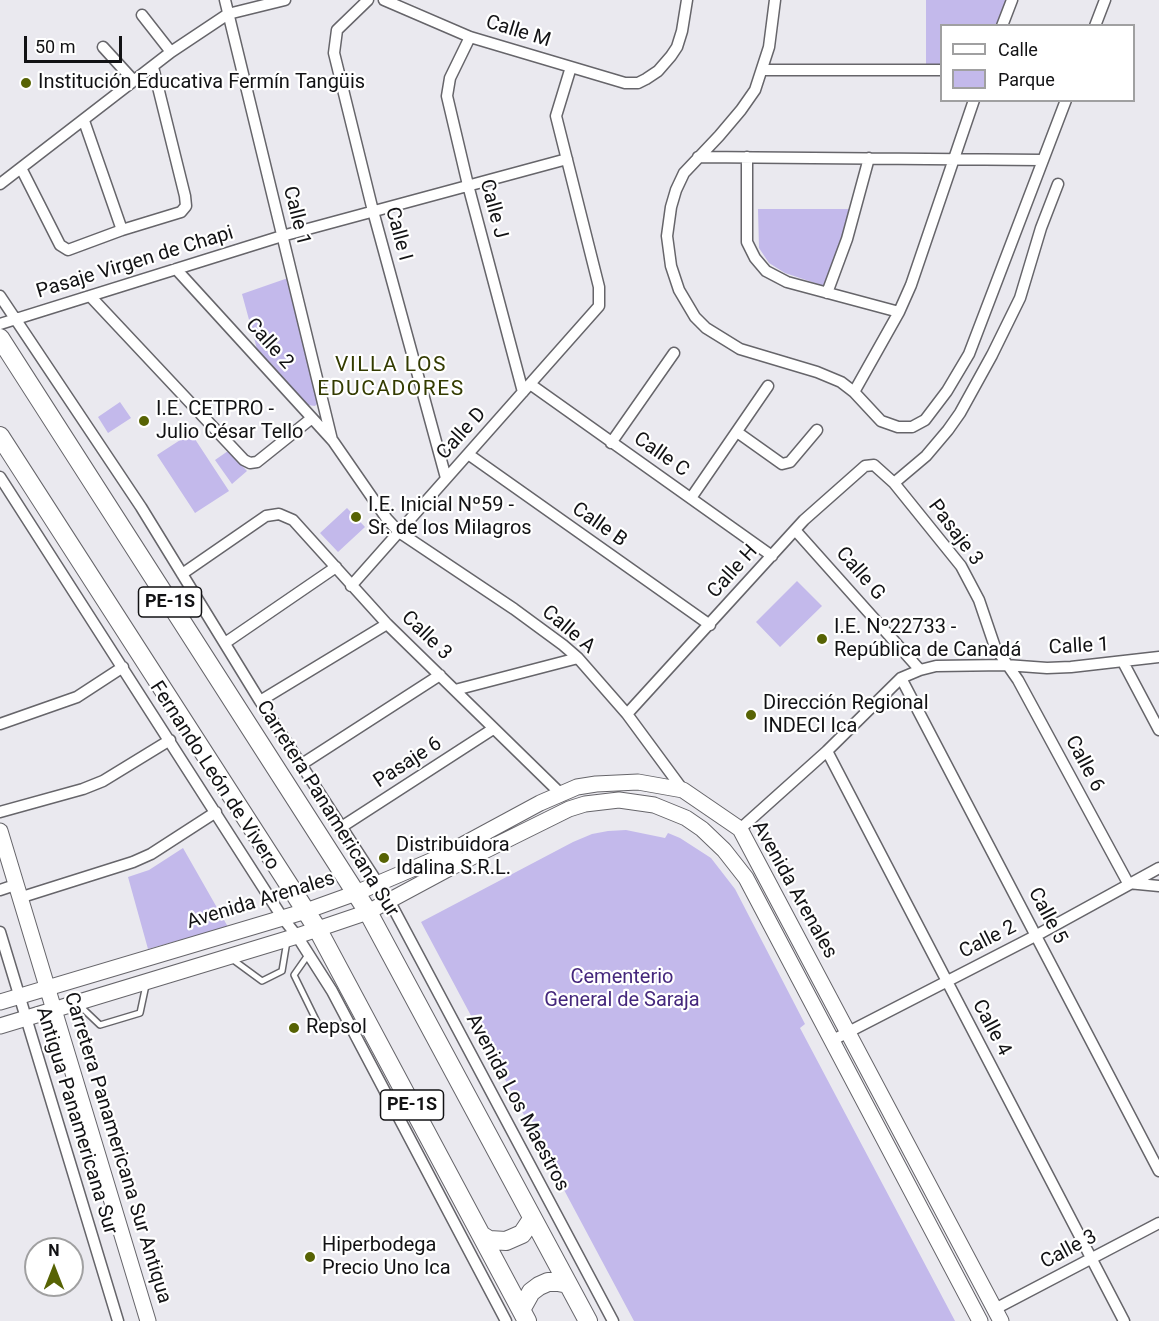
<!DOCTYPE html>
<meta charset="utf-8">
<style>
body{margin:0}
#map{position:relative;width:1159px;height:1321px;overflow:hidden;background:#eae9ef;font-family:Roboto,sans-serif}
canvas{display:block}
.legend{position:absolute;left:940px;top:24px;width:195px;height:78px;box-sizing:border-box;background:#fff;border:2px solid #a0a0a1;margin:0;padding:8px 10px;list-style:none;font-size:18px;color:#121214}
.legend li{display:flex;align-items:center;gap:12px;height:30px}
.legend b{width:30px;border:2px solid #a0a0a1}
.north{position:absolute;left:24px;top:1237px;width:60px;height:60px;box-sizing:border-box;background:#fff;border:2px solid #a0a0a1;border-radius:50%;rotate:0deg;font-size:16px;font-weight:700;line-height:24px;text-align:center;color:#121214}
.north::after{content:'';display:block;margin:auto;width:21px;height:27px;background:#576304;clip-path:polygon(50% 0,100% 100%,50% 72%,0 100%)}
.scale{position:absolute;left:24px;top:36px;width:98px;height:27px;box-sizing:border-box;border:3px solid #121214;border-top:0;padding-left:8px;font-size:18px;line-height:21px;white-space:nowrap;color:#121214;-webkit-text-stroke:4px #fff;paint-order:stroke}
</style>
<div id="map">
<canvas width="1159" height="1321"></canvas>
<ul class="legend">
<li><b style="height:8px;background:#fff"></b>Calle</li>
<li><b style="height:16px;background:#c3b9eb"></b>Parque</li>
</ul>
<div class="north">N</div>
<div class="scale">50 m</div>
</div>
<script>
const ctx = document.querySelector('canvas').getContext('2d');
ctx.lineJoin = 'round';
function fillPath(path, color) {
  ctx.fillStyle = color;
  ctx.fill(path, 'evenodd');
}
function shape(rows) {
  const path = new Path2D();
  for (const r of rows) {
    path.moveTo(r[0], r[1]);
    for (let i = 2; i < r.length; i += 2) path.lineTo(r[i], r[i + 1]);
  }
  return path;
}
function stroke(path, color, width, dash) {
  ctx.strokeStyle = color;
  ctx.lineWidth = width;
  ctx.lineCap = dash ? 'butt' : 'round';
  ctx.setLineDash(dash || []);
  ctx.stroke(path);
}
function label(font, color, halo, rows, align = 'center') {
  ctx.font = font + ' Roboto,sans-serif';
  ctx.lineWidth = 4.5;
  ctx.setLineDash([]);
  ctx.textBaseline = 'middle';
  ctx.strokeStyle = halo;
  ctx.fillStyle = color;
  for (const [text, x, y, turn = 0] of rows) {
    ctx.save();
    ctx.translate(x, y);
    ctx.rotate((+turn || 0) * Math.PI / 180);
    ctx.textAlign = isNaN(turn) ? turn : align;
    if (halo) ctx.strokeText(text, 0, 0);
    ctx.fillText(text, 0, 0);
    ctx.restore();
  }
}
fillPath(shape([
 [926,0,1009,0,999,25,942,26,941,69,926,70],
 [758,209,852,209,837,254,824,286,785,273,769,263,759,248],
 [288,278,319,402,315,406,308,405,257,349,242,294],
 [120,402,131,418,108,433,98,417],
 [191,433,229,491,195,513,157,455],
 [228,451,247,471,232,484,215,460],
 [347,508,365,527,338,552,320,533],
 [797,581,822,606,780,647,756,622],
 [626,830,665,838,668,833,680,838,711,858,735,889,805,1024,800,1028,955,1321,634,1321,421,922,573,842,592,834,608,831],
 [183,848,228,927,148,949,128,877,149,870]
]), '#c3b9eb');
const lane = shape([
 [308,955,294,975,320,1028,353,1030],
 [232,959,262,981,282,971,287,941],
 [79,1005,100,1025,140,1013,146,985]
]);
const street = shape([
 [225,0,332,440],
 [368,0,337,30,334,53,373,211,446,478],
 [384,0,470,37,625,83,638,83,646,79,658,71,671,56,677,47,682,31,687,0],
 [775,0,769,47,755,90,741,110,719,136,684,173,676,190,671,207,667,236,671,266,679,290,695,317,706,328,740,349,817,372,841,382,854,392,881,421,898,427,912,427,925,420,947,391,969,354,1066,100],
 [142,15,171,52],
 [1002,26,1012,0],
 [1095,26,1105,0],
 [470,37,450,78,447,96,468,185,523,392],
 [103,47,134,81],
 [763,70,942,70],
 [84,121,122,230],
 [698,157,1042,160],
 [747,157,747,242,755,258,766,271,787,282,899,312],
 [21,168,60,245,68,250,122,230,181,212,186,206,185,196,153,67],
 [0,184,171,52,228,14,285,0],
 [176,269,333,441,387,519,399,532,514,609,563,645,578,658,627,714,683,790],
 [827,293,847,239,869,158],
 [0,296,141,507,260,701,390,902,613,1321],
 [90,296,244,460,250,463,257,462,312,418],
 [0,324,282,236,567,159],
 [530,384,772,556],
 [854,392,899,312,911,285,974,100],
 [737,432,782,464,790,462,817,430],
 [611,443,674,353],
 [468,454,710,625],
 [0,477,282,917,297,936,332,991,506,1321],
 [894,483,926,456,948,430,960,413,992,355,1020,298,1041,228,1058,184],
 [691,498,768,386],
 [795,530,920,670],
 [182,574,266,516,279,514,293,520,387,624,560,793],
 [351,586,599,306,599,287,556,116,571,67],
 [225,643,336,567],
 [1123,662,1159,730],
 [901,678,1159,1171],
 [455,690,578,658],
 [260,701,387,624],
 [627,714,804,520,865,466,874,465,894,483,961,566,979,600,995,647,1018,680,1128,883,1159,886],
 [0,724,77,697,123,667],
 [827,751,1124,1321],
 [302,764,440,675],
 [0,812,83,789,103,781,170,740],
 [343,826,493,729],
 [740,829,827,751,901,678,920,670,936,666,1006,665,1047,668,1071,667,1159,657],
 [0,890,15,885],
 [19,898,133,862,151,854,216,812],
 [0,932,118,1321],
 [831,1041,1037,935,1159,868],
 [995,1309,1159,1223]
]);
const secondary = shape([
 [0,831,148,1321],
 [0,1002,306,911,356,893,440,857,540,803,577,787,596,784,638,782,683,790,740,829,1001,1321],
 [0,1026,297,936,368,912,448,869,569,809,585,804,619,800,654,805,686,818,702,829,724,850,746,878,980,1321]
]);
const highway = shape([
 [0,338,368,912,588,1321],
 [0,436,318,930,527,1321],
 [481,1235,489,1240,506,1241,522,1234,532,1219],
 [521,1310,531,1292,539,1286,548,1282,558,1282,568,1284]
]);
stroke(lane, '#66656a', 8);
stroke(street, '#66656a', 13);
stroke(secondary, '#66656a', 17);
stroke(highway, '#66656a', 20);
stroke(lane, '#fff', 5);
stroke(street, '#fff', 10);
stroke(secondary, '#fff', 15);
stroke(highway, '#fff', 18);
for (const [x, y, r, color] of [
 [26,83,6,"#576304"],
 [144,421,6,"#576304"],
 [356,517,6,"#576304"],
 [822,639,6,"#576304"],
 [751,715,6,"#576304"],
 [384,858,6,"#576304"],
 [294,1028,6,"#576304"],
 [310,1257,6,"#576304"]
]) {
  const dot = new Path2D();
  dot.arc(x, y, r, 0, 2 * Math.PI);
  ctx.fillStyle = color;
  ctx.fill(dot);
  stroke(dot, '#fff', 2);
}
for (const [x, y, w] of [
 [170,602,63],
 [412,1105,63]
]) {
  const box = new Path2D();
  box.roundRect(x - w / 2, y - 15, w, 30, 4.5);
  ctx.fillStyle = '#fff';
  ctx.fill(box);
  stroke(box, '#121214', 1.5);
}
label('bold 18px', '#121214', null, [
 ["PE-1S",170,602],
 ["PE-1S",412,1105]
]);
label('20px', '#121214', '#fff', [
 ["Calle M",518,32,17],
 ["Calle J",493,209,75],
 ["Calle 1",296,216,76],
 ["Calle I",398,234,75],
 ["Pasaje Virgen de Chapi",135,263,-17],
 ["Calle 2",269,344,48],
 ["Calle D",462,434,-48],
 ["Calle C",661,455,35],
 ["Calle B",599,525,35],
 ["Pasaje 3",955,533,53],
 ["Calle H",733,572,-48],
 ["Calle G",860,574,49],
 ["Calle A",568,630,40],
 ["Calle 3",426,636,44],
 ["Calle 1",1079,647,-3],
 ["Pasaje 6",408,763,-33],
 ["Calle 6",1084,764,62],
 ["Fernando León de Vivero",214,776,57],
 ["Carretera Panamericana Sur",327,809,58],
 ["Avenida Arenales",794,890,61],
 ["Avenida Arenales",261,901,-17],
 ["Calle 5",1047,916,62],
 ["Calle 2",988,940,-27],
 ["Calle 4",991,1028,62],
 ["Avenida Los Maestros",517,1103,62],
 ["Antigua Panamericana Sur",76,1121,73],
 ["Carretera Panamericana Sur Antiqua",117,1148,73],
 ["Calle 3",1069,1250,-28]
]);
label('20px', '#121214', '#fff', [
 ["Institución Educativa Fermín Tangüis",38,83],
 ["I.E. CETPRO -",156,410],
 ["Julio César Tello",156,433],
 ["I.E. Inicial Nº59 -",368,506],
 ["Sr. de los Milagros",368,529],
 ["I.E. Nº22733 -",834,628],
 ["República de Canadá",834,651],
 ["Dirección Regional",763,704],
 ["INDECI Ica",763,727],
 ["Distribuidora",396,846],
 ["Idalina S.R.L.",396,869],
 ["Repsol",306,1028],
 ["Hiperbodega",322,1246],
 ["Precio Uno Ica",322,1269]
], 'left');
label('20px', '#44277c', '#fff', [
 ["Cementerio",622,978],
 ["General de Saraja",622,1001]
]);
ctx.letterSpacing = '1.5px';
label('21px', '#333b00', '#fff', [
 ["VILLA LOS",391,366],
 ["EDUCADORES",391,390]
]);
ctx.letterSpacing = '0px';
</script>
